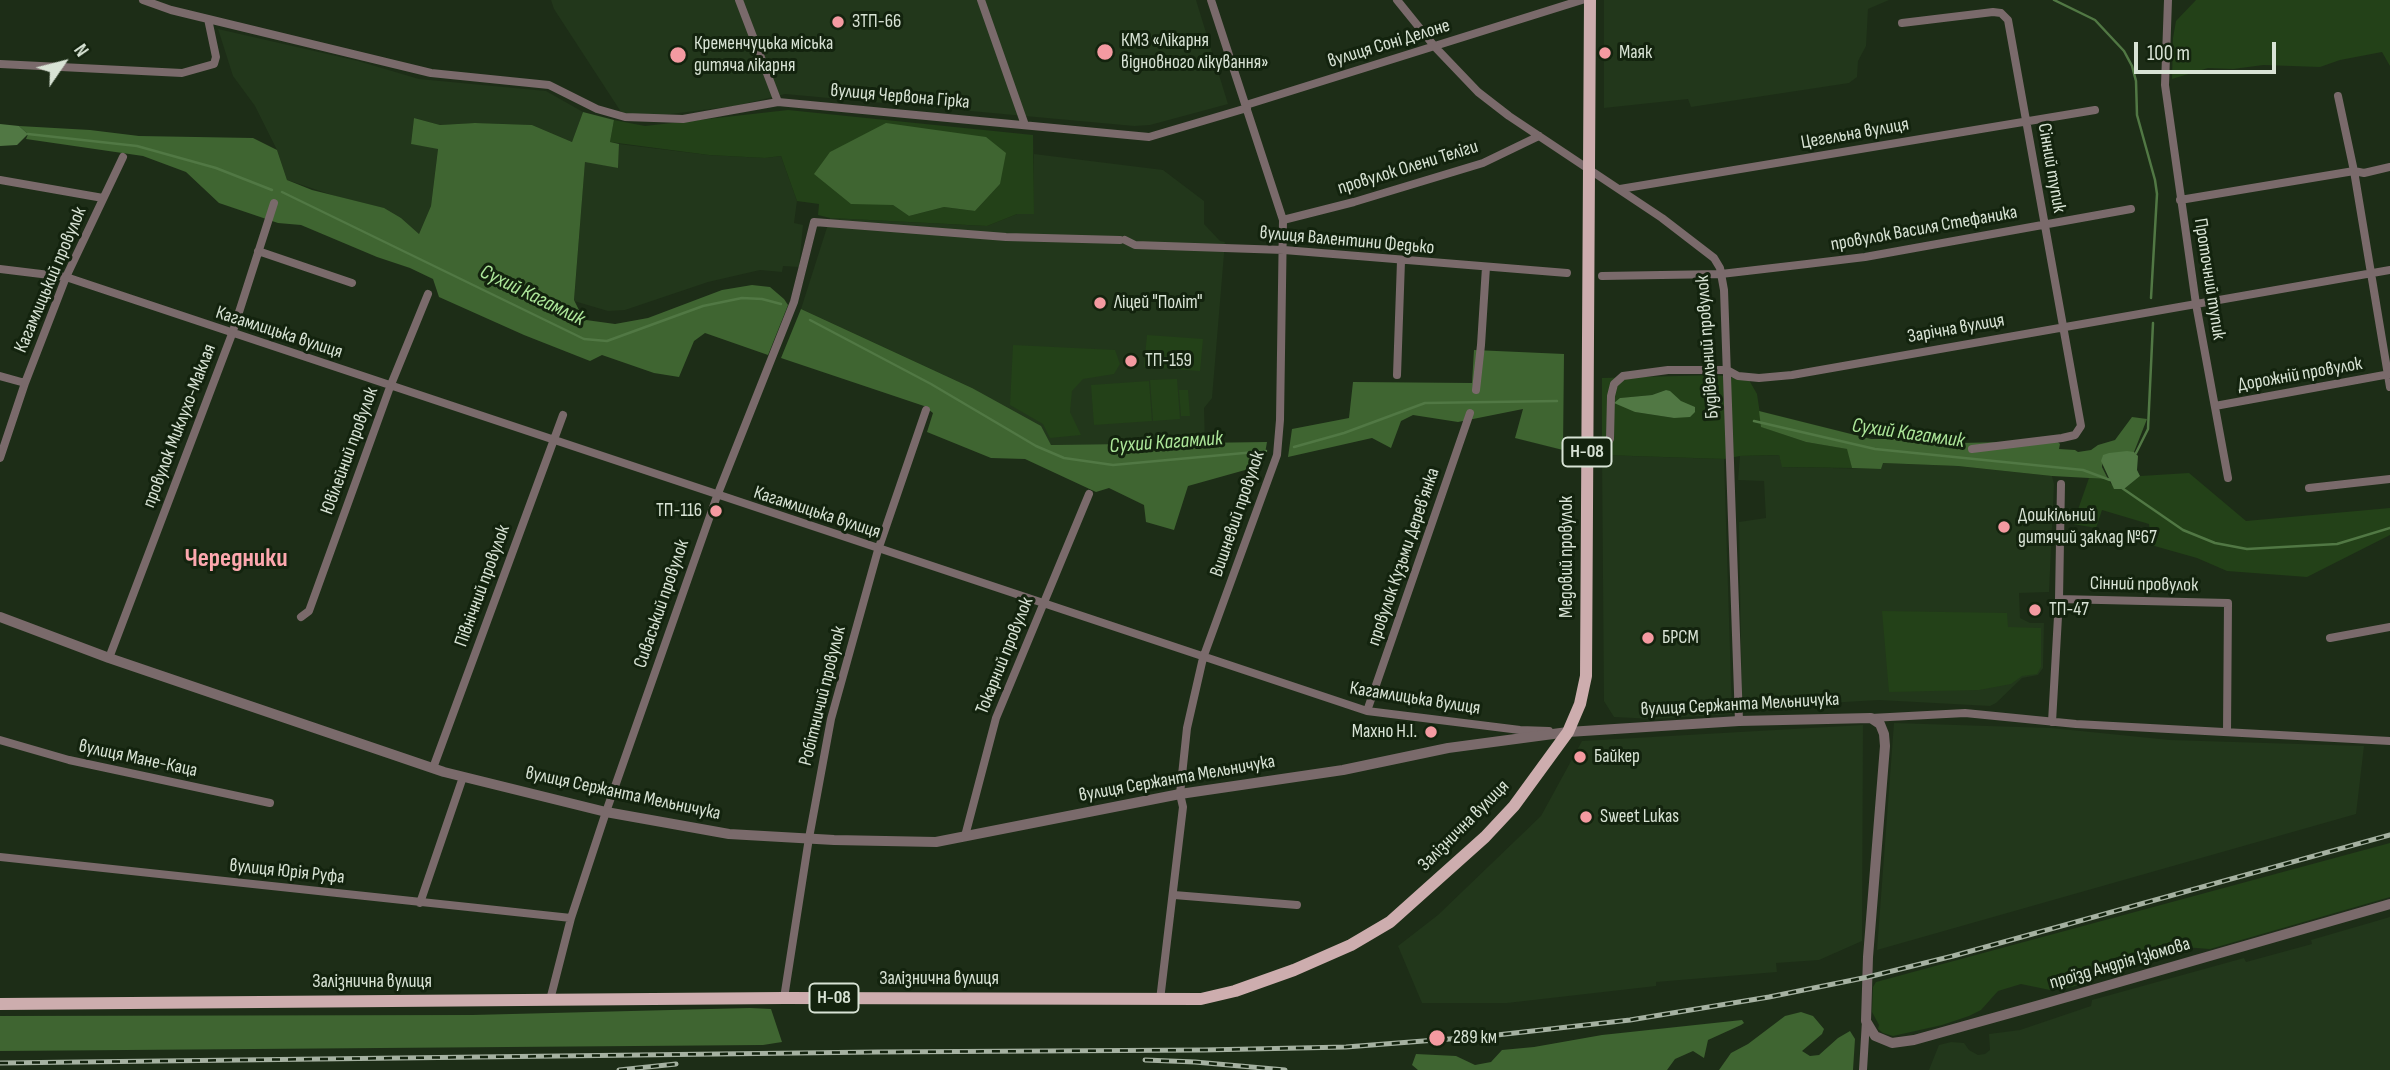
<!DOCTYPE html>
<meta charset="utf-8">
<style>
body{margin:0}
#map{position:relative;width:2390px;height:1070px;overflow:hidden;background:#1d2d17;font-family:"Sofia Sans Condensed",sans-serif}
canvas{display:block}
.north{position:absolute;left:28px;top:28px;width:70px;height:70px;-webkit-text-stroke:5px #13230e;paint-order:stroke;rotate:55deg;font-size:19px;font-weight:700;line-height:28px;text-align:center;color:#d8e3d5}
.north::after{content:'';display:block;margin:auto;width:24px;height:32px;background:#d8e3d5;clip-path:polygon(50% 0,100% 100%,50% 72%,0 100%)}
.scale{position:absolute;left:2134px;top:42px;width:142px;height:32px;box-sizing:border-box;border:4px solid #d8e3d5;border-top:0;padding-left:9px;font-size:21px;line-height:24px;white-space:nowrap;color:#d8e3d5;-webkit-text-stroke:5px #13230e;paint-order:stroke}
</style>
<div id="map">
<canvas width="2390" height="1070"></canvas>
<div class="north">N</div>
<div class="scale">100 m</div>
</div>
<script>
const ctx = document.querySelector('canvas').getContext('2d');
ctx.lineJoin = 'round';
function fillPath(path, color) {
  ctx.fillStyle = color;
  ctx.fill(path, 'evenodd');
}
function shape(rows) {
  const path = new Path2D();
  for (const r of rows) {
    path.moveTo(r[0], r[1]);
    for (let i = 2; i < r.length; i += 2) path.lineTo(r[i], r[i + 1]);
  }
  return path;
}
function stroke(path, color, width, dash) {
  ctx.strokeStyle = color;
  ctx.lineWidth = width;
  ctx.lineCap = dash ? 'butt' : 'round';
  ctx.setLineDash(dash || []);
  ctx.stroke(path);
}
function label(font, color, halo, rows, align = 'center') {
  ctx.font = font + ' "Sofia Sans Condensed",sans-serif';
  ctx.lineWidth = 6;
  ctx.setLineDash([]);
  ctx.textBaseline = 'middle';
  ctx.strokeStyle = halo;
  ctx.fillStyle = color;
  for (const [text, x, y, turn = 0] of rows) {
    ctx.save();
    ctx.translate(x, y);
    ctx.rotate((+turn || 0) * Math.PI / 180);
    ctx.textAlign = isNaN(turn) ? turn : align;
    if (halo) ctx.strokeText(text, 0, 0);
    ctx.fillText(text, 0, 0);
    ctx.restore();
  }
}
fillPath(shape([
 [551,0,1196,0,1228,104,1150,125,1134,126,785,94,735,106,647,117,623,115,554,9],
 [1604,0,1889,0,1868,9,1866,46,1858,61,1857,77,1849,83,1691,107,1688,99,1604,108],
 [218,29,358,61,419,79,546,91,583,112,572,142,532,125,475,123,440,125,414,118,411,144,438,148,431,206,419,234,401,218,287,180,277,150,255,106,233,76],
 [619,144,709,155,765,158,781,156,797,201,794,223,803,225,799,267,783,266,782,272,760,270,708,282,625,310,608,311,574,301,585,161,618,168],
 [1034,154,1163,170,1204,201,1204,224,1220,241,1225,242,1212,398,1204,408,1205,443,1051,445,972,388,801,309,830,218,987,226,1017,214,1033,214],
 [1602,455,1724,459,1732,714,1654,719,1614,717,1604,701],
 [1779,455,1783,467,1880,469,1882,463,1958,466,2052,476,2054,484,2049,592,2019,593,2020,618,2030,623,2044,623,2043,668,2038,675,2022,678,1996,703,1990,706,1879,700,1742,708,1739,522,1766,518,1764,481,1738,480,1740,456],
 [1894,723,2051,728,2170,740,2364,746,2356,814,1877,950],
 [1863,725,1862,941,1819,960,1776,963,1777,972,1656,982,1656,986,1507,1003,1422,1003,1398,946,1438,915,1541,816,1582,741],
 [2390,917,2390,1070,1929,1070,1939,1045,1951,1042,1964,1043,1969,1050,1978,1055,1985,1054,1990,1050,1989,1034,2020,1030,2091,1006,2092,1000,2244,958,2246,962,2312,944,2311,940]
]), '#22371b');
fillPath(shape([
 [2196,0,2390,0,2390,66,2382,52,2340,60,2320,67,2263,65,2233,69,2208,68,2172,79,2173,38,2176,21],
 [788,110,1033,135,1034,214,1017,214,987,226,830,218,818,215,819,204,797,201,781,156,765,158,709,155,610,142,614,120,645,126],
 [1000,184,975,211,944,207,909,216,893,205],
 [1147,335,1203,339,1200,371,1144,367],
 [1013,345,1115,350,1120,364,1114,374,1083,379,1072,391,1070,412,1081,435,1050,438,1043,424,1010,405],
 [1716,375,1749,380,1757,394,1762,427,1806,442,1848,449,1852,468,1782,467,1779,455,1740,456,1724,459,1602,455,1602,378],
 [1666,390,1681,401,1674,418,1635,412,1620,398,1652,395],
 [1177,379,1180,419,1153,421,1150,380],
 [1149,381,1152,421,1094,425,1091,385],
 [1179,390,1188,390,1190,416,1181,416],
 [2189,473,2246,521,2390,508,2390,535,2307,577,2227,571,2197,558,2151,545,2149,524,2102,510,2096,528,2073,524,2089,478,2108,479,2111,484,2124,489,2140,476],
 [1882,611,2007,613,2008,627,2041,628,2041,667,2037,674,2022,676,2011,684,1979,690,1889,692],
 [2390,843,2390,897,2210,949,2169,946,2153,952,2142,950,2126,958,2099,978,2072,987,2050,990,2021,984,1998,991,1981,1010,1969,1016,1942,1025,1893,1036,1883,1033,1878,1029,1879,1025,1872,1012,1873,987,1876,982]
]), '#234118');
fillPath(shape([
 [583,112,614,120,610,142,619,144,618,168,585,162,574,300,579,310,574,314,586,320,615,324,648,318,722,290,752,285,770,287,784,299,788,305,768,355,705,333,694,341,679,377,654,373,602,355,590,361,524,335,439,297,433,279,410,268,377,257,301,225,278,223,219,203,186,172,143,156,26,139,28,134,19,126,90,130,139,136,253,138,277,150,287,180,312,190,384,208,401,218,419,234,431,206,438,149,411,144,414,118,440,125,475,123,532,125,572,142],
 [886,123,986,137,1006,153,1000,184,975,211,944,207,909,216,893,205,851,204,814,174,830,152],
 [801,309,972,388,1041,426,1051,445,1267,442,1263,465,1188,486,1174,530,1146,522,1144,505,1109,488,1096,492,1025,459,991,458,927,432,933,413,924,406,781,358],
 [1474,350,1564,354,1563,450,1515,438,1523,409,1458,422,1413,415,1401,421,1391,448,1372,438,1288,457,1292,429,1349,418,1353,382,1472,383],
 [1759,411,1871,439,1924,439,1959,443,2057,441,2060,444,2059,449,2075,450,2078,452,2091,450,2098,445,2115,440,2132,417,2147,419,2134,452,2103,456,2102,467,2108,479,2052,476,1958,466,1883,463,1881,469,1852,468,1847,449,1806,442,1761,427],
 [750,1008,771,1009,782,1042,763,1045,0,1051,0,1016,472,1015],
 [1801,1012,1813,1016,1824,1029,1822,1034,1802,1051,1810,1056,1819,1055,1838,1038,1850,1031,1855,1039,1853,1070,1719,1070,1731,1053,1748,1044,1785,1016],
 [1742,1020,1744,1023,1741,1025,1708,1040,1704,1058,1693,1051,1675,1059,1667,1070,1418,1070,1412,1065,1416,1054,1456,1056,1475,1065,1491,1062,1502,1050,1534,1047,1602,1035]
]), '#3f6531');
fillPath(shape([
 [0,124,19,126,28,134,17,145,0,146],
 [1666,390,1670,391,1681,401,1695,407,1695,412,1690,417,1674,418,1635,412,1614,403,1620,398,1652,395],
 [2127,451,2134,452,2138,456,2137,470,2140,476,2124,489,2114,489,2101,461,2103,455,2109,453]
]), '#517844');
stroke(shape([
 [2054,0,2095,20,2124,51,2132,66,2136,81,2137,115,2155,180,2157,194,2151,298],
 [28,134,137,146,216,168,272,190],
 [282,192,584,339,607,341,703,306,742,298,762,299,781,304],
 [810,320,931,384,1036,446,1064,458,1113,465,1266,451],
 [1754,421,1875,449,2083,470,2110,480],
 [1294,447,1344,433,1425,403,1557,401],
 [2136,453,2148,429,2153,323],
 [2122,488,2183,530,2215,543,2247,549,2337,544,2390,528]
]), '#517844', 2.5);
stroke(shape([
 [143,0,171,10,431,73,549,85,597,109,625,117,683,119,778,102,1149,137,1247,108],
 [739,0,778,102],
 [981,0,1025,125],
 [1397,0,1435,47,1478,92,1509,116,1662,218,1714,258,1720,268,1724,290,1739,721],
 [2168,0,2165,85,2196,304,2228,478],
 [1902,23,1993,12,2001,13,2008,20,2081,426,2075,435,2062,438,1972,449],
 [0,64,182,73,214,64,216,57,208,19],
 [2338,96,2354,171,2390,387],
 [1246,105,1582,0],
 [0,180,103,198],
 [1620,189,2095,110],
 [2180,200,2354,171,2364,173,2390,167],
 [1283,220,1354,202,1483,163,1539,136],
 [1125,240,1135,245,1284,250,1567,273],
 [258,251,352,283],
 [0,269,66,277,1367,711,1520,730,1549,731],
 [1602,276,1721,274,1807,264,1865,257,2131,209],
 [1397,375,1401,261],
 [0,376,25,383],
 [1476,390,1481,345,1486,267],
 [2215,406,2390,374],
 [0,458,25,383,66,277,123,157],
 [1587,458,1604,448,1610,439,1611,396,1614,384,1623,376,1668,370,1727,370,1738,376,1759,378,1792,375,2390,270],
 [2309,488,2390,479],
 [2059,599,2228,603,2227,732],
 [301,617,309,611,390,387,428,294],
 [2330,638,2390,627],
 [109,658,232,334,274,203],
 [1367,711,1470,413],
 [1871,718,1965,713,2076,724,2390,741],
 [2052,722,2059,599,2061,484],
 [0,740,69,760,270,803],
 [433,768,563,415],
 [965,836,996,718,1089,494],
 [0,857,571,918],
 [1174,895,1297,905],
 [420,903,463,777],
 [784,998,809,838,831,719,878,550,926,410],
 [550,1000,571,918,606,812,717,496,794,302,814,222,1006,237,1120,240],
 [1160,1000,1183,807,1180,794,1187,728,1203,658,1277,455,1280,420,1283,220,1211,0],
 [1863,1070,1866,1021]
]), '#7a6a6b', 8);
stroke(shape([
 [0,617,109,658,444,772,606,812,729,834,834,840,936,842,1180,794,1343,770,1448,748,1568,732,1739,721,1871,718,1880,724,1884,734,1885,746,1868,957,1866,1021,1875,1036,1892,1043,1914,1040,2043,1004,2390,904]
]), '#7a6a6b', 10);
stroke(shape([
 [0,1004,784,998,1201,999,1235,991,1294,970,1351,945,1390,922,1485,837,1514,806,1568,732,1580,704,1586,676,1590,0]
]), '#cdadae', 12);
const rail = shape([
 [1145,1060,1195,1062,1285,1070],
 [0,1063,877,1052,1204,1050,1346,1047,1488,1036,1630,1020,1769,997,1868,977,1953,956,2390,835],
 [619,1070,676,1064]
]);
stroke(rail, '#a5b1a1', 5);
stroke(rail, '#13230e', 2.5, [8]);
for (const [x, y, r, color] of [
 [838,22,7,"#f49aa1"],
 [1105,52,9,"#f49aa1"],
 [1605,53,7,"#f49aa1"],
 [678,55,9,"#f49aa1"],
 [1100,303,7,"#f49aa1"],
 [1131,361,7,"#f49aa1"],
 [716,511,7,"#f49aa1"],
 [2004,527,7,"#f49aa1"],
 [2035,610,7,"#f49aa1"],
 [1648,638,7,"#f49aa1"],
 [1431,732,7,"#f49aa1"],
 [1580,757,7,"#f49aa1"],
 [1586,817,7,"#f49aa1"],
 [1437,1038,9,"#f49aa1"]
]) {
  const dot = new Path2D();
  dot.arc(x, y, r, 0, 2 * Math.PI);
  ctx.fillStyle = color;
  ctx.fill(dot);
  stroke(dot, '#13230e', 2.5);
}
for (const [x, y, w] of [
 [1587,452,49],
 [834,998,49]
]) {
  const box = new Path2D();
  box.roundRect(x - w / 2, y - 14.5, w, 29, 5);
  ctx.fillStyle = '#13230e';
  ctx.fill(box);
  stroke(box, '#d8e3d5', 2);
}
label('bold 18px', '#d8e3d5', null, [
 ["Н-08",1587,452],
 ["Н-08",834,998]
]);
label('19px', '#d8e3d5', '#13230e', [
 ["ЗТП-66",852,22],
 ["КМЗ «Лікарня",1121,41],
 ["відновного лікування»",1121,63],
 ["Кременчуцька міська",694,44],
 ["дитяча лікарня",694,66],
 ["Маяк",1619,53],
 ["Ліцей \"Політ\"",1114,303],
 ["ТП-159",1145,361],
 ["ТП-116",702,511,"right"],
 ["Дошкільний",2018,516],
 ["дитячий заклад №67",2018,538],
 ["ТП-47",2049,610],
 ["БРСМ",1662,638],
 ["Махно Н.І.",1417,732,"right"],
 ["Байкер",1594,757],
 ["Sweet Lukas",1600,817],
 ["289 км",1453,1038]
], 'left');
label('19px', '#d8e3d5', '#13230e', [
 ["вулиця Соні Делоне",1389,44,-17],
 ["вулиця Червона Гірка",900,97,5],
 ["Цегельна вулиця",1855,134,-10],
 ["провулок Олени Теліги",1408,168,-17],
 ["Сінний тупик",2051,168,80],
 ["провулок Василя Стефаника",1924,229,-10],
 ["вулиця Валентини Федько",1347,241,5],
 ["Проточний тупик",2209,279,81],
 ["Кагамлицький провулок",51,280,-67],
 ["Зарічна вулиця",1956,329,-10],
 ["Кагамлицька вулиця",279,333,18],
 ["Будівельний провулок",1708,347,-94],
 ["Дорожній провулок",2300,375,-10],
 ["провулок Миклухо-Маклая",180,426,-69],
 ["Ювілейний провулок",350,451,-70],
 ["Кагамлицька вулиця",817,513,18],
 ["Вишневий провулок",1238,514,-71],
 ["провулок Кузьми Деревʼянка",1404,557,-71],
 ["Медовий провулок",1567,557,-90],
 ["Сінний провулок",2144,585,1],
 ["Північний провулок",483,586,-70],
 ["Сиваський провулок",662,604,-71],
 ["Токарний провулок",1005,656,-68],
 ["Робітничий провулок",823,696,-76],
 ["Кагамлицька вулиця",1415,699,9],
 ["вулиця Сержанта Мельничука",1740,705,-3],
 ["вулиця Мане-Каца",138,759,12],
 ["вулиця Сержанта Мельничука",1177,779,-10],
 ["вулиця Сержанта Мельничука",623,794,12],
 ["Залізнична вулиця",1464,826,-45],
 ["вулиця Юрія Руфа",287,872,6],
 ["проїзд Андрія Ізюмова",2120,964,-16],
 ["Залізнична вулиця",939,979],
 ["Залізнична вулиця",372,982]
]);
label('italic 21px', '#ade79a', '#13230e', [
 ["Сухий Кагамлик",532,296,26],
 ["Сухий Кагамлик",1908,434,8],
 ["Сухий Кагамлик",1166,443,-4]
]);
label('bold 26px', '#fca7ae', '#13230e', [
 ["Чередники",236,559]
]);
</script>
